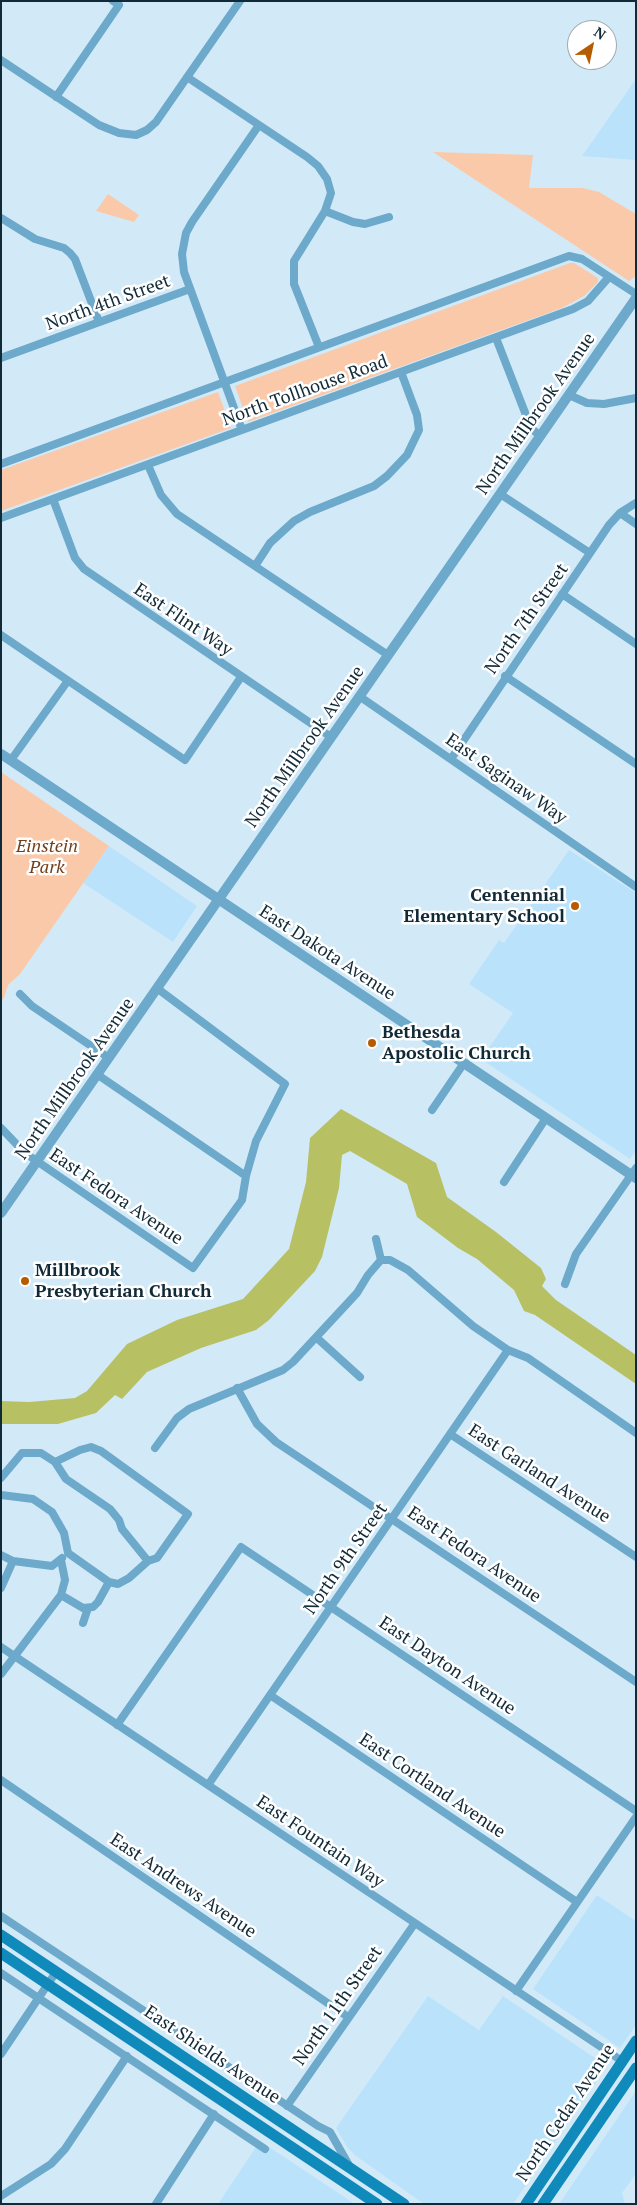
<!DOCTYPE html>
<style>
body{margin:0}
#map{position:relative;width:637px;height:2205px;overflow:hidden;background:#d2eaf8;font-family:"PT Serif",serif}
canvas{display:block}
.frame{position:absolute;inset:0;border:2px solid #112a38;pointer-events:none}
.north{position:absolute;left:567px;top:20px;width:50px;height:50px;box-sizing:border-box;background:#fff;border:1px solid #a0aaaf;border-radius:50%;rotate:34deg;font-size:14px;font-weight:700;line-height:20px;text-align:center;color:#112a38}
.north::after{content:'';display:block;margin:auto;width:18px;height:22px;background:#b75b01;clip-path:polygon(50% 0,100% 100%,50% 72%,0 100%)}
</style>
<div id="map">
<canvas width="637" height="2205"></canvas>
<div class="frame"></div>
<div class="north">N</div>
</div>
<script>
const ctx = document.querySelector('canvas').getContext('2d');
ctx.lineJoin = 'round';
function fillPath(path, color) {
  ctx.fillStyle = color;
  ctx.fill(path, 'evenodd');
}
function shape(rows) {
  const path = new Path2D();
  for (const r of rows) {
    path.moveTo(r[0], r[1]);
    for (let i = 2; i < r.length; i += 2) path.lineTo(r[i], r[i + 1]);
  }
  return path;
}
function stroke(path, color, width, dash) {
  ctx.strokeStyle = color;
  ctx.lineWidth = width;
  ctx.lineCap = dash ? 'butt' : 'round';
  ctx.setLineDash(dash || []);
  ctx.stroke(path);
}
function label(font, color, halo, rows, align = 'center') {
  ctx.font = font + ' "PT Serif",serif';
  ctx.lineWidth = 5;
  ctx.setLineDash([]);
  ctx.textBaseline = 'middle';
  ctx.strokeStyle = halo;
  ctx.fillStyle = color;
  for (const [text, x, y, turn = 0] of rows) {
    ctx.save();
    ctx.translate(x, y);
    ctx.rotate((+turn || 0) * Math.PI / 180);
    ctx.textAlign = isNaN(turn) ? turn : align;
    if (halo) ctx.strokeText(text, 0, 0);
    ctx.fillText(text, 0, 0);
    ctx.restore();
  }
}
fillPath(shape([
 [636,79,636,160,582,156],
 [109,846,197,906,173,942,83,883],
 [569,850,636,893,636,1151,630,1159,481,1059,513,1013,469,984,499,940,504,943],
 [597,1895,636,1921,636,2025,620,2048,533,1989],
 [428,1996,479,2030,503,1996,607,2066,513,2204,424,2204,356,2156,347,2147,336,2128],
 [636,2091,636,2174,622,2193,625,2204,559,2204],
 [260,2141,355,2204,218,2204]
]), '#bae3fb');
fillPath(shape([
 [433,152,533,155,529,188,583,188,599,192,636,214,636,276,629,281],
 [108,194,139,215,134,222,96,211],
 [570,263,574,263,598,278,598,282,584,296,562,308,248,422,235,386],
 [218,392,231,428,1,511,1,470],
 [1,772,109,846,20,974,8,985,4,998,1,1001]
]), '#fac9aa');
fillPath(shape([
 [341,1109,436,1163,447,1197,496,1232,541,1268,546,1279,542,1286,556,1300,636,1355,636,1384,535,1315,524,1311,514,1290,477,1259,458,1248,417,1217,407,1184,350,1151,342,1155,339,1188,322,1257,315,1271,269,1320,256,1330,201,1348,147,1372,122,1399,115,1395,96,1413,58,1424,1,1424,1,1401,29,1402,75,1398,87,1391,127,1344,177,1320,243,1299,289,1249,306,1182,310,1138]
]), '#b8c064');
stroke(shape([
 [1,60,99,125,119,133,136,135,147,130,156,122,240,1],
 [187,77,307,157,318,166,327,179,331,193,325,211,294,261,294,284,319,347],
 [56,97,119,5,113,1],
 [325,211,353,222,365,224,389,217],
 [1,218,35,239,64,248,70,253,75,259,99,322],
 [496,338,531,428,540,436],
 [1,358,190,289],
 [569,395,587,403,604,404,636,398],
 [242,430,184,272,182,254,186,233,192,222,259,125],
 [1,464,569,256,582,259,636,294],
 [148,465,161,495,177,514,388,655],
 [500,494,590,553],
 [53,499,75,558,84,569,331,737],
 [620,513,636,524],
 [1,518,573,309,588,301,609,277],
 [255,566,270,543,294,521,310,512,374,486,387,476,407,455,419,430,417,415,401,372],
 [562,594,636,644],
 [1,635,185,760,241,677],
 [505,676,636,764],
 [359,696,636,887],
 [451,759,609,525,620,513,636,503],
 [11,760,67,682],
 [20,994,32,1006,109,1058],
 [98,1075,246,1176],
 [432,1110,464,1063],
 [1,1128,25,1153,193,1268,242,1200,246,1176,256,1141,285,1084,158,989],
 [504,1182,546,1118],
 [376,1239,381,1260],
 [381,1260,390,1260,408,1270,473,1326,508,1350,528,1358,636,1433],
 [565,1284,576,1254,636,1168],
 [317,1338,360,1377],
 [237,1388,257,1424,276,1442,636,1682],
 [450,1434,636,1557],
 [155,1448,177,1418,189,1409,283,1370,293,1362,357,1293,368,1275,381,1260],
 [1,1478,22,1453,41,1453,55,1462,66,1479,110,1509,119,1520,122,1529,148,1561],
 [1,1495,33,1499,52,1512,64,1533,68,1553,109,1582,118,1584,129,1578,148,1561,157,1558,188,1514,101,1451,91,1447,80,1450,55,1462],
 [1,1555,13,1561,52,1566,62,1558],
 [1,1588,13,1561],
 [61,1595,83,1608,93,1607,98,1602,109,1582],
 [83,1623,88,1608],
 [1,1647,622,2061],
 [1,1674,61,1595,65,1580,61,1560],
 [270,1695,577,1902],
 [117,1725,241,1547,636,1811],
 [1,1780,348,2017],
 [208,1785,508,1350],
 [1,1916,318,2126,330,2132,350,2167],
 [1,1973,265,2149],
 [516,1991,636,1817],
 [1,2054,56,1972],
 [287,2106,415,1923],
 [1,2196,51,2164,65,2149,127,2056],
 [156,2204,214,2114]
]), '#6ca9cb', 8);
stroke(shape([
 [1,754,636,1178],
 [1,1213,636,298]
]), '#6ca9cb', 10);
stroke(shape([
 [1,1935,404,2204],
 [1,1953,377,2204],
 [526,2204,636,2041],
 [543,2204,636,2068]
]), '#108abb', 11);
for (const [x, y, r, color] of [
 [575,906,5,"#b75b01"],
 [372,1043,5,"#b75b01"],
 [25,1281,5,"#b75b01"]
]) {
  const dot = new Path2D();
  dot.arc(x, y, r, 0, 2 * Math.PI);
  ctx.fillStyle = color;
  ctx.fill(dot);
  stroke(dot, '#fff', 2);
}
label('18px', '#112a38', '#fff', [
 ["North 4th Street",108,303,-20],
 ["North Tollhouse Road",305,391,-20],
 ["North Millbrook Avenue",536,414,-55],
 ["North 7th Street",527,619,-55],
 ["East Flint Way",183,620,34],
 ["North Millbrook Avenue",305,747,-55],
 ["East Saginaw Way",506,779,35],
 ["East Dakota Avenue",327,953,33],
 ["North Millbrook Avenue",75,1079,-55],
 ["East Fedora Avenue",116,1197,34],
 ["East Garland Avenue",539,1474,33],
 ["East Fedora Avenue",474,1555,34],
 ["North 9th Street",346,1559,-55],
 ["East Dayton Avenue",447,1666,34],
 ["East Cortland Avenue",432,1786,34],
 ["East Fountain Way",320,1842,34],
 ["East Andrews Avenue",183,1886,34],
 ["North 11th Street",338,2006,-55],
 ["East Shields Avenue",212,2055,34],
 ["North Cedar Avenue",566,2113,-56]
]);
label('italic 18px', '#733f1a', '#fff', [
 ["Einstein",47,847],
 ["Park",47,868]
]);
label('bold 18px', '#112a38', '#fff', [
 ["Centennial",565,896,"right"],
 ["Elementary School",565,917,"right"],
 ["Bethesda",382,1033],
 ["Apostolic Church",382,1054],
 ["Millbrook",35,1271],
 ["Presbyterian Church",35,1292]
], 'left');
</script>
